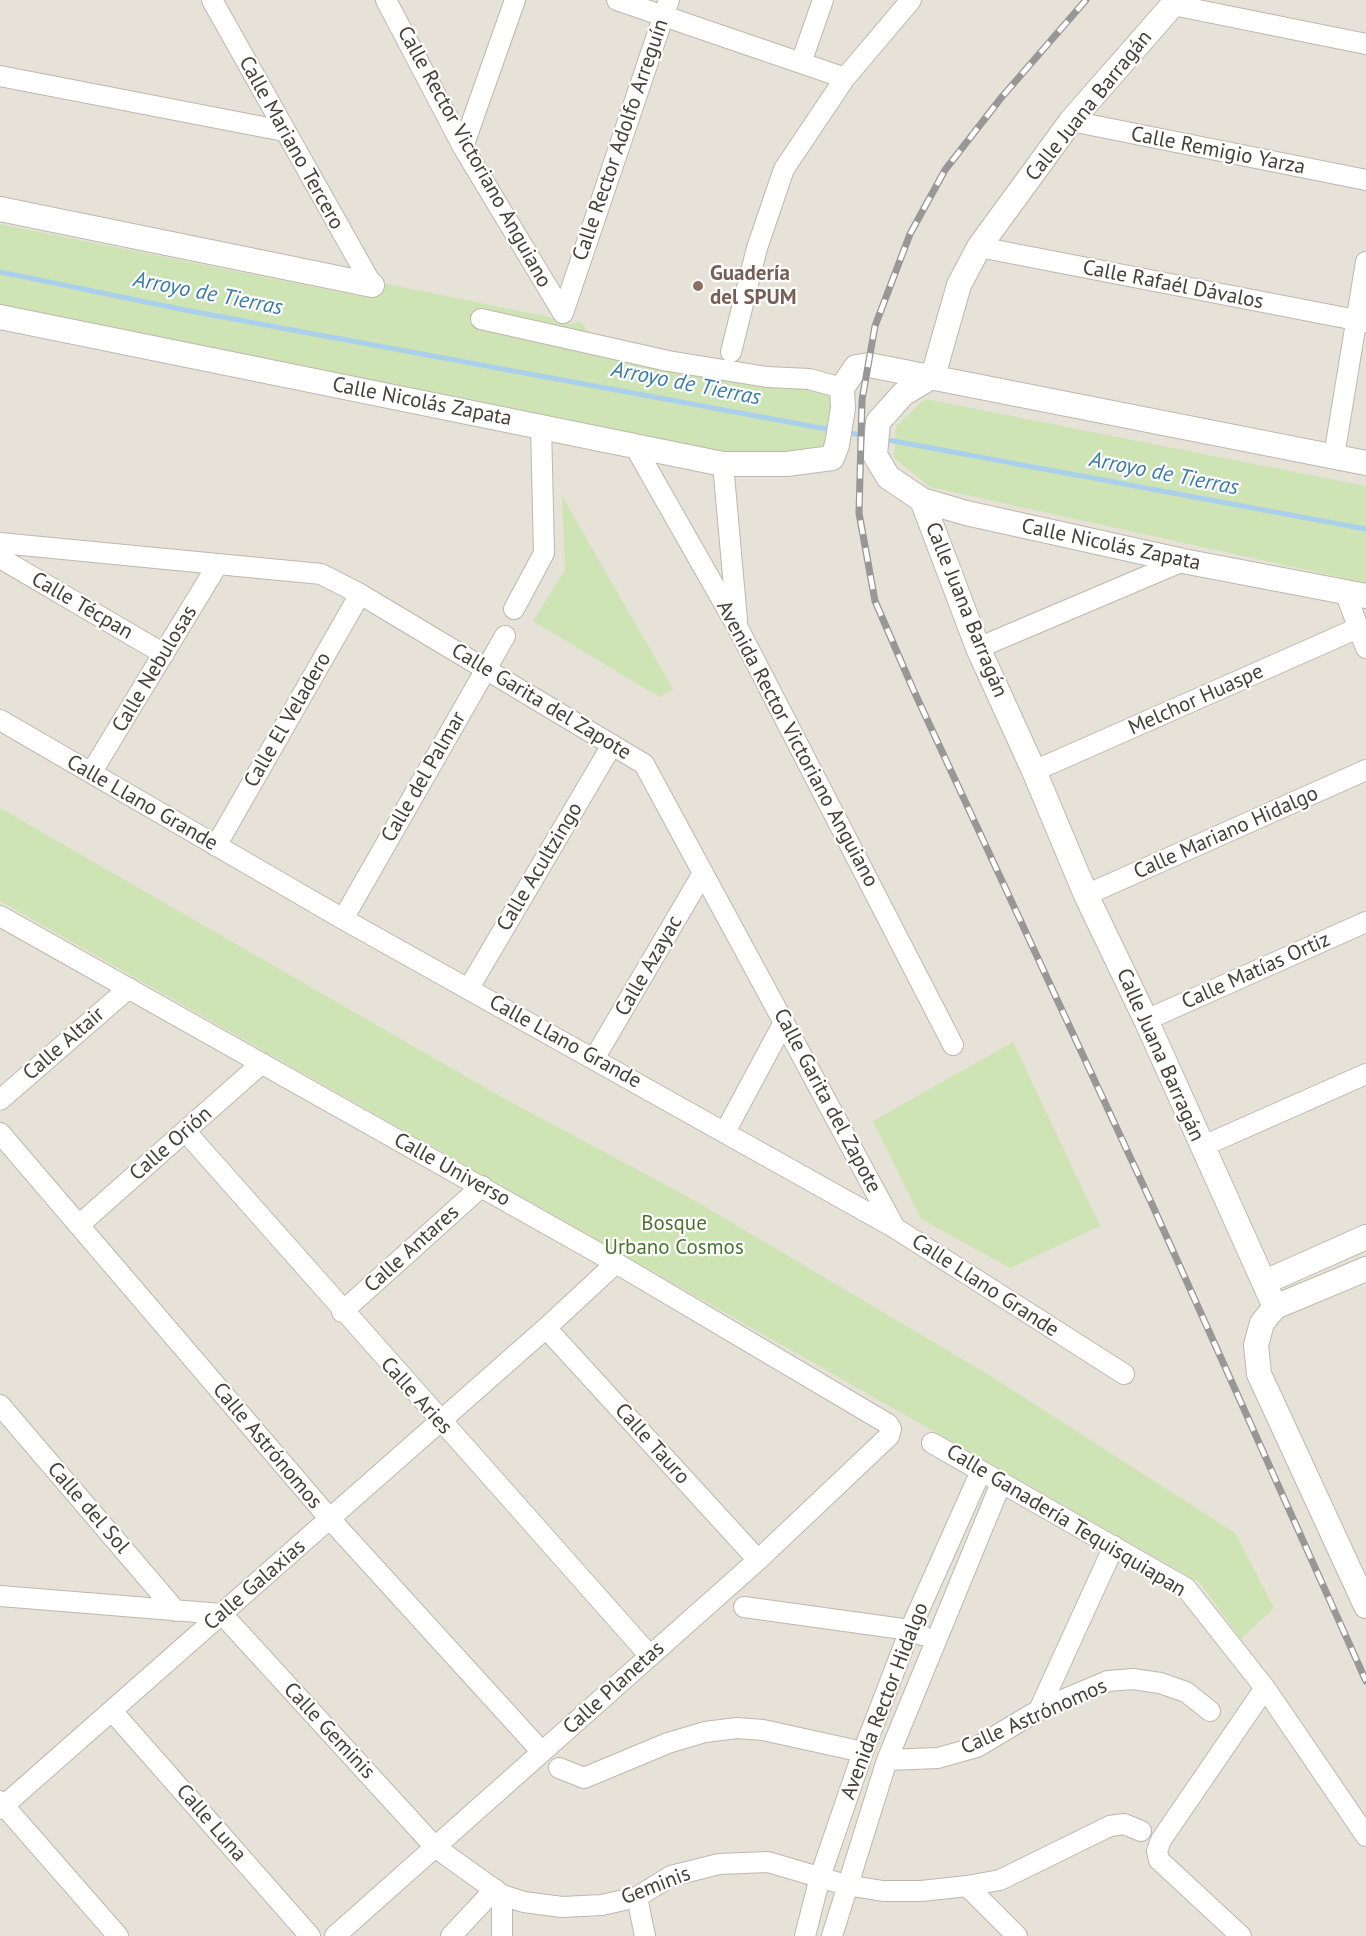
<!DOCTYPE html>
<meta charset="utf-8">
<style>
body{margin:0}
canvas{display:block;background:#f3f0e9}
</style>
<canvas width="1366" height="1936"></canvas>
<script>
const ctx = document.querySelector('canvas').getContext('2d');
ctx.lineJoin = 'round';
function fillPath(path, color) {
  ctx.fillStyle = color;
  ctx.fill(path, 'evenodd');
}
function shape(rows) {
  const path = new Path2D();
  for (const r of rows) {
    path.moveTo(r[0], r[1]);
    for (let i = 2; i < r.length; i += 2) path.lineTo(r[i], r[i + 1]);
  }
  return path;
}
function stroke(path, color, width, dash) {
  ctx.strokeStyle = color;
  ctx.lineWidth = width;
  ctx.lineCap = dash ? 'butt' : 'round';
  ctx.setLineDash(dash || []);
  ctx.stroke(path);
}
function label(font, color, halo, rows, align = 'center') {
  ctx.font = font + ' "PT Sans",sans-serif';
  ctx.lineWidth = 4.5;
  ctx.setLineDash([]);
  ctx.textBaseline = 'middle';
  ctx.strokeStyle = halo;
  ctx.fillStyle = color;
  for (const [text, x, y, turn = 0] of rows) {
    ctx.save();
    ctx.translate(x, y);
    ctx.rotate((+turn || 0) * Math.PI / 180);
    ctx.textAlign = isNaN(turn) ? turn : align;
    if (halo) ctx.strokeText(text, 0, 0);
    ctx.fillText(text, 0, 0);
    ctx.restore();
  }
}
fillPath(shape([
 [0,0,1366,0,1366,1936,0,1936]
]), '#e6e2d7');
fillPath(shape([
 [0,224,364,297,382,283,545,316,570,324,581,321,590,336,634,342,829,388,838,421,826,448,800,459,728,454,0,309],
 [925,399,1366,486,1366,583,930,487,894,458,896,426],
 [562,496,673,689,659,697,533,621,565,570],
 [0,808,505,1099,692,1199,989,1375,1235,1533,1274,1608,1241,1639,1199,1582,0,901],
 [1013,1042,1100,1226,1010,1268,921,1219,873,1121]
]), '#cfe4b5');
stroke(shape([
 [0,272,190,311,832,430],
 [845,432,871,437],
 [883,439,1366,529]
]), '#aad0eb', 5);
const minor = shape([
 [212,0,372,285],
 [386,0,463,147,563,313],
 [617,0,845,78],
 [1173,5,1366,44],
 [801,63,823,0],
 [0,76,284,131],
 [1071,121,1366,180],
 [463,147,515,0],
 [979,247,1366,322],
 [563,313,669,0],
 [481,319,668,361,767,377,809,379,842,388],
 [731,352,757,248,784,169,845,78,911,0],
 [634,445,738,628,953,1045],
 [1334,456,1366,262],
 [723,464,737,620],
 [0,543,321,574,360,594,644,764,895,1228],
 [0,558,164,654],
 [1345,592,1366,648],
 [514,609,544,553,541,425],
 [978,648,1183,561],
 [0,720,343,919,895,1228,1124,1374],
 [1034,771,1358,628],
 [91,773,218,564],
 [216,846,360,594],
 [1086,895,1366,770],
 [0,916,616,1263,888,1424,891,1429,889,1436,758,1560,335,1936],
 [343,919,505,636],
 [469,988,612,745],
 [1146,1020,1366,922],
 [594,1059,703,873],
 [0,1100,129,988],
 [186,1132,650,1656],
 [725,1132,784,1022],
 [0,1133,330,1519,542,1752],
 [1201,1147,1366,1074],
 [79,1225,262,1063],
 [342,1312,482,1186],
 [546,1328,758,1560],
 [0,1405,176,1611],
 [932,1443,1186,1588,1265,1688,1366,1836],
 [0,1596,222,1614],
 [744,1607,910,1630,922,1635],
 [222,1614,435,1847,502,1895,524,1902,562,1907,602,1905,637,1897,671,1876,719,1864,768,1862,846,1885,883,1891,921,1891,967,1886,1000,1880,1110,1826,1124,1824,1141,1831],
 [1039,1710,1114,1546],
 [112,1711,310,1936],
 [887,1760,938,1758,977,1747,1039,1710,1108,1681,1133,1679,1160,1683,1186,1692,1210,1711],
 [559,1768,584,1778,668,1743,705,1732,737,1728,763,1730,863,1752],
 [0,1801,118,1936],
 [0,1809,546,1328,616,1263],
 [967,1886,1017,1936],
 [502,1895,502,1936],
 [637,1897,645,1936],
 [451,1936,495,1889],
 [805,1936,820,1877,863,1752,910,1630,981,1471],
 [832,1936,887,1760,1001,1483],
 [1241,1936,1159,1860,1157,1851,1161,1840,1265,1688]
]);
const tertiary = shape([
 [1177,0,1071,121,979,247,959,285,933,376,903,394,878,422,875,455,888,477,922,500,966,513,1183,561,1366,596],
 [0,209,372,285],
 [0,317,723,464,787,464,832,458,837,445,843,408,842,388,856,367,869,365,1366,463],
 [922,500,978,648,1034,771,1086,895,1146,1020,1275,1307],
 [1366,1269,1275,1307,1262,1323,1256,1345,1259,1374,1366,1606],
 [1265,1282,1366,1237]
]);
stroke(minor, '#beb7ac', 22);
stroke(tertiary, '#beb7ac', 26);
stroke(minor, '#fff', 20);
stroke(tertiary, '#fff', 24);
const rail = shape([
 [1086,0,1001,98,945,170,910,234,875,326,862,400,859,513,875,601,913,689,1151,1202,1366,1681]
]);
stroke(rail, '#979797', 7);
stroke(rail, '#fff', 4.5, [14]);
for (const [x, y, r, color] of [
 [698,286,6,"#8d6e63"]
]) {
  const dot = new Path2D();
  dot.arc(x, y, r, 0, 2 * Math.PI);
  ctx.fillStyle = color;
  ctx.fill(dot);
  stroke(dot, '#fff', 2);
}
label('21px', '#464038', '#fff', [
 ["Calle Juana Barragán",1089,106,-51],
 ["Calle Rector Adolfo Arreguín",621,140,-71],
 ["Calle Mariano Tercero",291,143,61],
 ["Calle Remigio Yarza",1218,151,11],
 ["Calle Rector Victoriano Anguiano",474,157,61],
 ["Calle Rafaél Dávalos",1173,285,11],
 ["Calle Nicolás Zapata",422,402,11],
 ["Calle Nicolás Zapata",1111,545,12],
 ["Calle Técpan",82,606,30],
 ["Calle Juana Barragán",966,610,68],
 ["Calle Nebulosas",155,669,-59],
 ["Melchor Huaspe",1196,700,-24],
 ["Calle Garita del Zapote",541,702,31],
 ["Calle El Veladero",288,720,-60],
 ["Avenida Rector Victoriano Anguiano",797,744,62],
 ["Calle del Palmar",424,777,-60],
 ["Calle Llano Grande",142,803,30],
 ["Calle Mariano Hidalgo",1226,833,-24],
 ["Calle Acultzingo",540,867,-59],
 ["Calle Azayac",649,966,-60],
 ["Calle Matías Ortiz",1256,971,-24],
 ["Calle Llano Grande",565,1042,29],
 ["Calle Altair",64,1044,-41],
 ["Calle Juana Barragán",1160,1055,66],
 ["Calle Garita del Zapote",827,1101,62],
 ["Calle Orión",171,1144,-41],
 ["Calle Universo",452,1170,29],
 ["Calle Antares",412,1249,-42],
 ["Calle Llano Grande",985,1286,33],
 ["Calle Aries",416,1396,48],
 ["Calle Tauro",652,1444,48],
 ["Calle Astrónomos",267,1446,50],
 ["Calle del Sol",88,1508,49],
 ["Calle Ganadería Tequisquiapan",1066,1521,31],
 ["Calle Galaxias",255,1585,-41],
 ["Calle Planetas",614,1688,-42],
 ["Avenida Rector Hidalgo",885,1701,-69],
 ["Calle Astrónomos",1034,1717,-24],
 ["Calle Geminis",329,1731,47],
 ["Calle Luna",211,1823,49],
 ["Geminis",656,1886,-21]
]);
label('bold 21px', '#785e54', '#fff', [
 ["Guadería",710,274],
 ["del SPUM",710,298]
], 'left');
label('21px', '#49732f', '#fff', [
 ["Bosque",674,1224],
 ["Urbano Cosmos",674,1248]
]);
label('italic 22px', '#397baa', '#fff', [
 ["Arroyo de Tierras",208,294,11],
 ["Arroyo de Tierras",686,384,11],
 ["Arroyo de Tierras",1164,474,11]
]);
</script>
